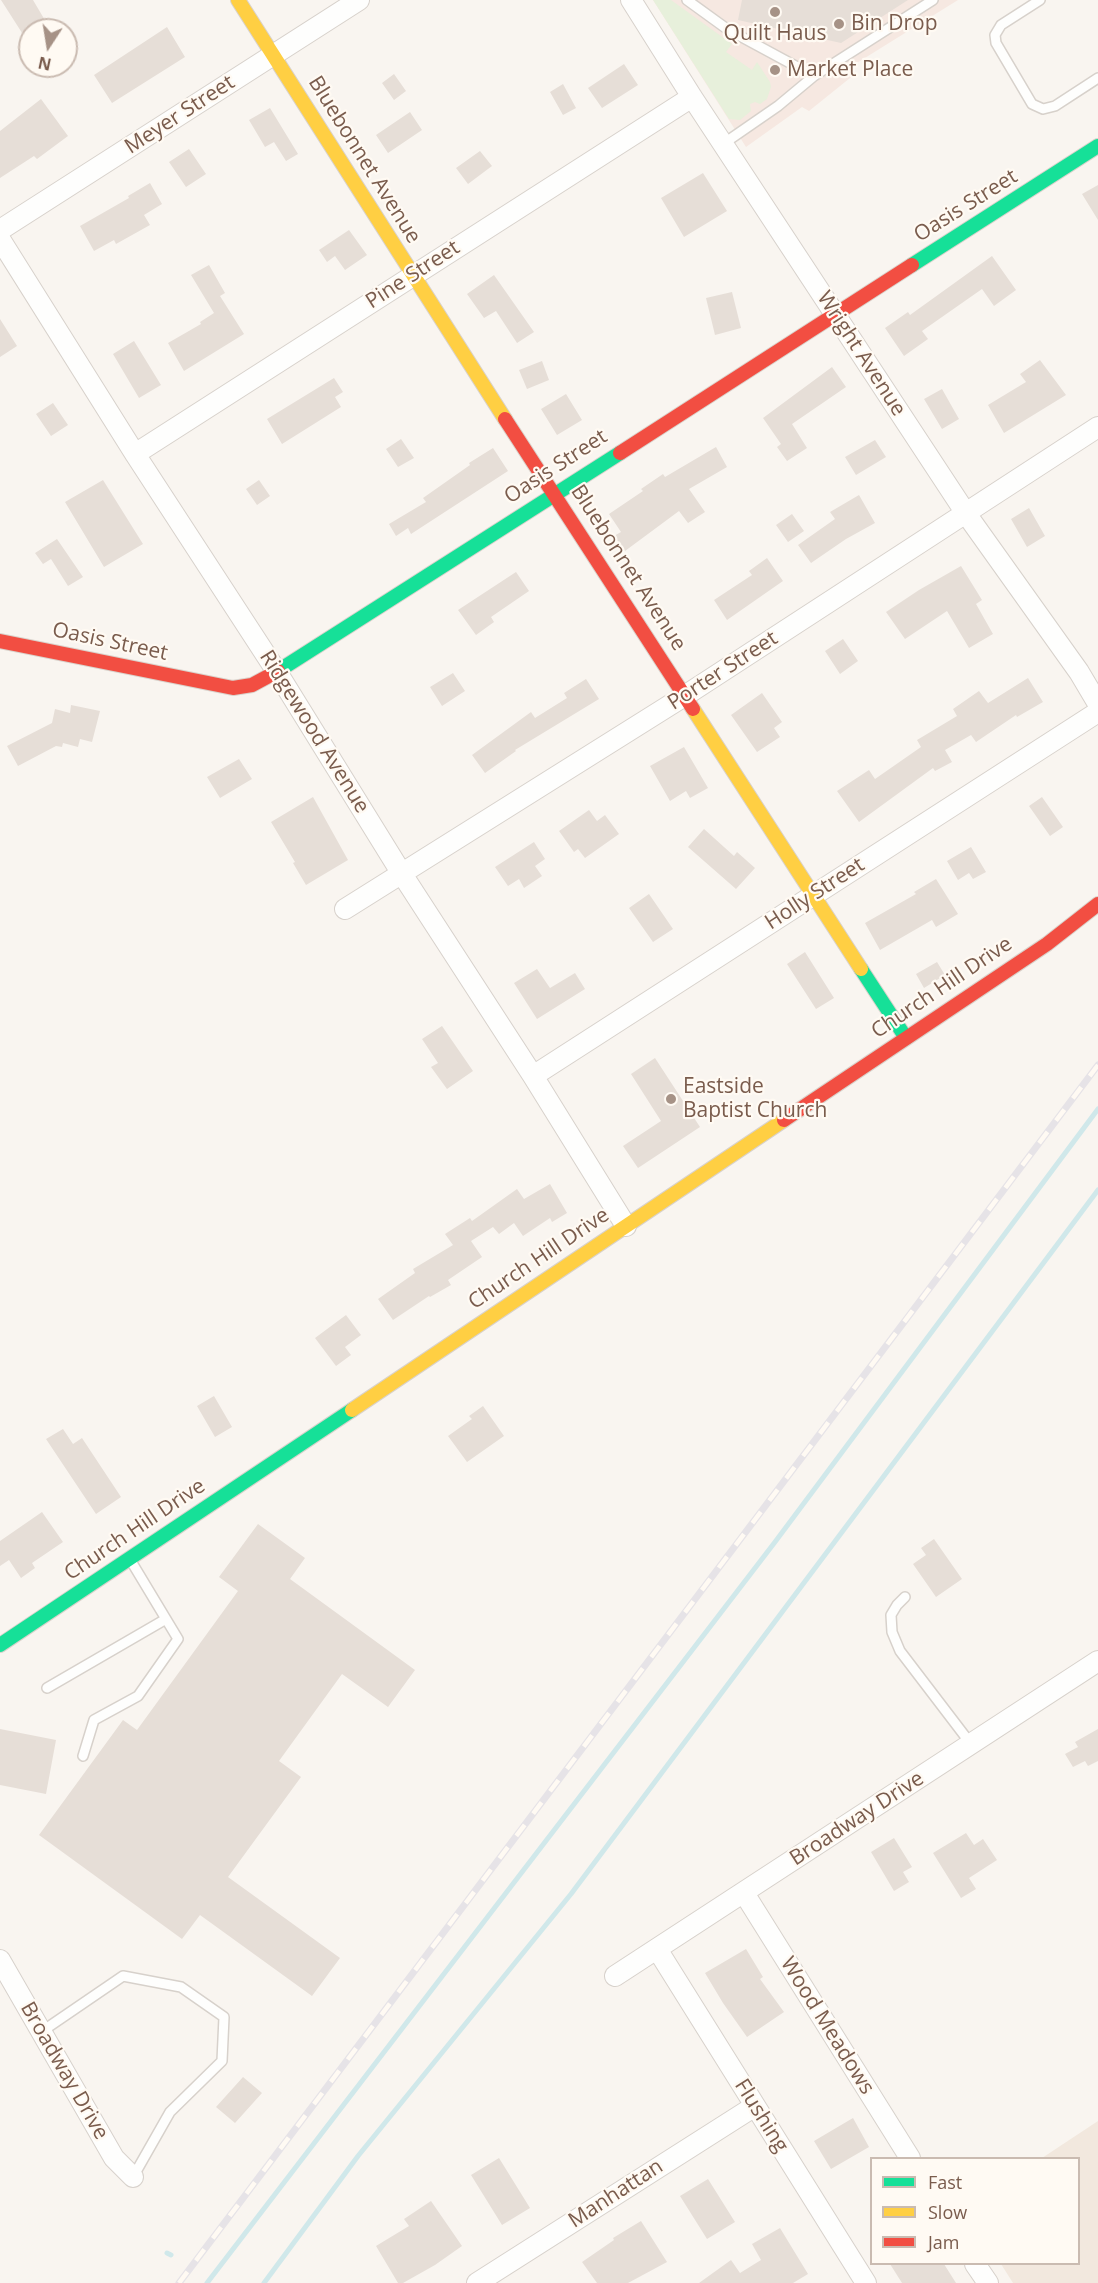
<!DOCTYPE html>
<style>
body{margin:0}
#map{position:relative;width:1098px;height:2283px;overflow:hidden;background:#f9f5f0;font-family:"Open Sans",sans-serif}
canvas{display:block}
.legend{position:absolute;left:870px;top:2157px;width:210px;height:108px;box-sizing:border-box;background:#fffaf3;border:2px solid #cabbb1;margin:0;padding:8px 10px;list-style:none;font-size:18px;color:#7a5c4d}
.legend li{display:flex;align-items:center;gap:12px;height:30px}
.legend b{width:30px;border:2px solid #cabbb1}
.north{position:absolute;left:18px;top:18px;width:60px;height:60px;box-sizing:border-box;background:#fffaf3;border:2px solid #cabbb1;border-radius:50%;rotate:192deg;font-size:16px;font-weight:700;line-height:24px;text-align:center;color:#7a5c4d}
.north::after{content:'';display:block;margin:auto;width:21px;height:27px;background:#a69286;clip-path:polygon(50% 0,100% 100%,50% 72%,0 100%)}
</style>
<div id="map">
<canvas width="1098" height="2283"></canvas>
<ul class="legend">
<li><b style="height:8px;background:#16e098"></b>Fast</li>
<li><b style="height:8px;background:#ffcf43"></b>Slow</li>
<li><b style="height:8px;background:#f24e42"></b>Jam</li>
</ul>
<div class="north">N</div>
</div>
<script>
const ctx = document.querySelector('canvas').getContext('2d');
ctx.lineJoin = 'round';
function fillPath(path, color) {
  ctx.fillStyle = color;
  ctx.fill(path, 'evenodd');
}
function shape(rows) {
  const path = new Path2D();
  for (const r of rows) {
    path.moveTo(r[0], r[1]);
    for (let i = 2; i < r.length; i += 2) path.lineTo(r[i], r[i + 1]);
  }
  return path;
}
function stroke(path, color, width, dash) {
  ctx.strokeStyle = color;
  ctx.lineWidth = width;
  ctx.lineCap = dash ? 'butt' : 'round';
  ctx.setLineDash(dash || []);
  ctx.stroke(path);
}
function label(font, color, halo, rows, align = 'center') {
  ctx.font = font + ' "Open Sans",sans-serif';
  ctx.lineWidth = 4.5;
  ctx.setLineDash([]);
  ctx.textBaseline = 'middle';
  ctx.strokeStyle = halo;
  ctx.fillStyle = color;
  for (const [text, x, y, turn = 0] of rows) {
    ctx.save();
    ctx.translate(x, y);
    ctx.rotate((+turn || 0) * Math.PI / 180);
    ctx.textAlign = isNaN(turn) ? turn : align;
    if (halo) ctx.strokeText(text, 0, 0);
    ctx.fillText(text, 0, 0);
    ctx.restore();
  }
}
fillPath(shape([
 [1098,2121,1098,2283,1013,2283,1001,2264,1078,2264,1078,2158,1042,2158]
]), '#f2e8de');
fillPath(shape([
 [653,0,958,0,852,66,855,74,809,111,802,107,746,147]
]), '#f6e8e1');
fillPath(shape([
 [653,0,671,0,732,44,726,52,752,70,757,62,770,82,771,87,767,99,760,104,755,102,750,104,751,111,740,120,729,119]
]), '#e7f0db');
stroke(shape([
 [167,2253,171,2255],
 [207,2283,775,1542,1098,1109],
 [264,2283,358,2156,571,1894,1098,1190]
]), '#d0e8ea', 5);
fillPath(shape([
 [1,0,33,0,46,22,30,30,24,36],
 [742,0,908,0,841,43,738,20],
 [167,27,185,57,112,103,94,75],
 [624,64,638,85,602,108,588,88],
 [394,74,406,91,394,100,382,83],
 [563,84,576,108,563,115,550,92],
 [41,99,68,136,37,159,34,156,0,178,0,131],
 [270,108,298,154,286,161,274,142,265,147,249,120],
 [410,112,422,130,388,153,376,135],
 [189,149,206,174,186,187,169,162],
 [480,151,492,166,468,184,456,168],
 [703,173,727,211,684,237,661,198],
 [150,183,162,204,144,215,150,225,116,244,114,240,94,251,80,226,129,198,128,196],
 [1098,185,1098,220,1082,194],
 [349,230,367,255,345,270,335,256,327,262,319,250],
 [992,256,1016,290,994,306,982,289,922,331,928,339,904,356,885,328,908,312,910,315],
 [209,265,225,293,220,296,244,334,184,371,168,343,201,324,200,322,214,313,191,275],
 [494,275,534,332,517,343,496,311,484,318,467,294],
 [732,292,741,328,715,335,706,298],
 [0,319,17,346,0,357],
 [134,341,161,385,139,398,113,354],
 [1040,360,1066,395,1004,433,988,405,1026,382,1020,374],
 [542,361,549,380,527,389,519,370],
 [832,367,846,387,792,424,807,448,787,461,777,447,781,444,763,418],
 [334,378,343,392,335,397,341,407,282,444,267,419],
 [942,389,959,419,942,429,924,399],
 [566,394,582,420,557,435,541,409],
 [53,403,68,425,51,436,36,414],
 [401,439,414,458,398,467,386,449],
 [875,440,886,457,856,475,845,457],
 [716,447,727,467,689,489,705,512,688,523,679,511,625,551,614,536,621,532,609,514,643,491,641,489,663,474,665,477],
 [493,448,508,471,411,534,408,528,396,536,389,524,426,502,423,498,470,465,469,463],
 [103,480,143,544,104,567,65,502],
 [259,480,270,496,257,505,246,489],
 [859,495,875,523,846,539,811,563,798,545,835,519,830,512],
 [1029,508,1045,536,1027,547,1011,519],
 [792,514,804,531,788,542,776,525],
 [57,539,83,577,68,586,51,559,43,564,35,553],
 [767,558,783,581,727,620,714,600,752,575,749,571],
 [961,566,982,600,976,604,993,634,969,648,947,611,905,639,886,612,919,590],
 [516,572,529,591,491,617,494,622,476,635,458,610],
 [843,639,858,661,840,674,825,651],
 [453,673,465,691,442,706,430,687],
 [1028,678,1043,702,1017,717,1016,715,976,742,971,735,945,750,952,762,935,771,933,768,859,822,837,791,869,770,875,779,921,747,917,740,957,716,953,709,979,691,988,703],
 [586,679,599,699,515,750,516,751,485,773,472,755,531,712,535,718,567,698,564,693],
 [762,693,782,722,774,728,780,737,757,752,731,715],
 [71,705,100,711,92,742,80,739,78,747,63,743,62,747,56,746,18,766,7,746,52,723,55,709,70,713],
 [684,747,708,788,690,798,686,791,670,801,650,766],
 [239,759,252,779,220,798,207,777],
 [313,797,348,860,306,885,293,863,295,862,271,822],
 [1042,797,1063,827,1050,836,1029,806],
 [589,810,597,821,605,815,619,834,585,858,578,849,574,852,559,831],
 [704,829,734,856,737,852,755,868,736,889,688,847],
 [534,842,545,859,535,866,542,876,524,888,519,879,508,886,495,867],
 [971,847,986,872,973,879,969,873,958,880,947,861],
 [936,879,958,914,936,927,932,920,880,950,865,923,916,894,914,892],
 [649,894,673,929,653,942,629,908],
 [805,952,834,998,816,1009,787,964],
 [937,962,945,975,924,988,916,974],
 [537,969,550,988,575,973,585,989,537,1019,514,983],
 [442,1026,473,1071,447,1089,431,1067,438,1063,422,1039],
 [655,1058,700,1127,638,1168,623,1146,661,1121,631,1074],
 [550,1184,567,1213,552,1222,550,1218,523,1236,514,1223,499,1234,493,1227,471,1241,482,1257,448,1280,451,1285,430,1297,429,1296,393,1320,378,1299,415,1273,413,1269,453,1245,445,1234,470,1218,472,1221,517,1189,524,1199],
 [346,1315,361,1335,345,1347,351,1355,336,1366,315,1338],
 [214,1396,232,1427,215,1437,197,1406],
 [483,1406,504,1436,467,1462,448,1436,472,1419,469,1416],
 [63,1429,73,1444,82,1438,121,1497,96,1514,46,1439],
 [42,1512,63,1542,32,1563,35,1568,21,1578,9,1560,0,1566,0,1541],
 [258,1524,305,1558,290,1579,415,1670,388,1707,342,1674,279,1761,301,1777,228,1877,340,1958,312,1996,200,1915,182,1939,39,1835,123,1720,137,1730,238,1591,219,1577],
 [934,1539,962,1579,936,1597,913,1564,926,1555,921,1548],
 [0,1729,56,1740,46,1794,0,1785],
 [1098,1729,1098,1761,1088,1766,1085,1761,1073,1767,1065,1754,1078,1747,1075,1742],
 [966,1833,974,1845,983,1839,997,1860,969,1878,976,1889,961,1898,933,1853],
 [894,1838,912,1867,903,1872,909,1882,894,1891,871,1852],
 [746,1949,763,1977,760,1979,784,2012,747,2037,723,2003,705,1973],
 [243,2077,262,2093,235,2123,216,2107],
 [853,2118,869,2147,831,2169,814,2141],
 [499,2158,530,2208,502,2225,471,2175],
 [708,2179,735,2222,707,2239,680,2196],
 [431,2201,462,2246,435,2265,403,2283,398,2283,376,2246,409,2226,404,2219],
 [641,2221,667,2262,628,2283,597,2283,582,2262,614,2240,613,2238],
 [780,2228,808,2274,793,2283,699,2283,731,2260,740,2273,761,2260,752,2244],
 [890,2264,944,2264,956,2283,902,2283]
]), '#e6ded7');
const lane = shape([
 [687,0,727,29,814,76],
 [1040,0,1001,25,995,35,996,43,1032,104,1043,109,1055,106,1098,78],
 [723,144,778,106,814,76,933,0],
 [905,1597,897,1605,891,1615,892,1632,900,1651,971,1744],
 [47,1688,166,1619],
 [83,1756,94,1720,138,1696,178,1639,131,1561],
 [41,2032,123,1976,181,1987,224,2017,222,2061,170,2112,133,2177]
]);
const street = shape([
 [631,0,692,97,967,515,1079,672,1098,704],
 [0,230,359,0],
 [0,239,135,454,277,672,402,874,533,1076,626,1226],
 [135,454,692,97],
 [345,909,686,695,1098,427],
 [533,1076,1098,712],
 [744,1893,910,2158],
 [657,1949,866,2283],
 [0,1960,114,2158,133,2177],
 [615,1976,1098,1661],
 [975,2264,988,2283],
 [477,2283,755,2106]
]);
const fast = shape([
 [912,265,1098,146],
 [278,671,620,453],
 [861,969,906,1038],
 [0,1645,352,1410]
]);
const slow = shape([
 [238,0,505,419],
 [693,709,861,969],
 [352,1410,784,1120]
]);
const jam = shape([
 [505,419,693,709],
 [620,453,912,265],
 [0,641,233,688,252,685,278,671],
 [784,1120,1047,944,1098,904]
]);
stroke(lane, '#d7d1cb', 12);
stroke(street, '#d7d1cb', 22);
stroke(fast, '#d9d2cb', 16);
stroke(slow, '#d9d2cb', 16);
stroke(jam, '#d9d2cb', 16);
stroke(lane, '#fefefd', 9);
stroke(street, '#fefefd', 20);
stroke(fast, '#16e098', 14);
stroke(slow, '#ffcf43', 14);
stroke(jam, '#f24e42', 14);
const rail = shape([
 [179,2283,1098,1065]
]);
stroke(rail, '#e6e3e7', 7);
stroke(rail, '#fffaf3', 4.5, [14]);
for (const [x, y, r, color] of [
 [775,12,6,"#a69286"],
 [839,24,6,"#a69286"],
 [775,70,6,"#a69286"],
 [671,1099,6,"#a69286"]
]) {
  const dot = new Path2D();
  dot.arc(x, y, r, 0, 2 * Math.PI);
  ctx.fillStyle = color;
  ctx.fill(dot);
  stroke(dot, '#fffaf3', 2);
}
label('21px', '#7a5c4d', '#fffaf3', [
 ["Bin Drop",851,24],
 ["Quilt Haus",775,34,"center"],
 ["Market Place",787,70],
 ["Eastside",683,1087],
 ["Baptist Church",683,1111]
], 'left');
label('21px', '#7a5c4d', '#fffaf3', [
 ["Meyer Street",180,115,-33],
 ["Bluebonnet Avenue",364,160,58],
 ["Oasis Street",966,206,-32],
 ["Pine Street",413,275,-33],
 ["Wright Avenue",861,354,57],
 ["Oasis Street",556,467,-33],
 ["Bluebonnet Avenue",628,568,57],
 ["Oasis Street",110,642,12],
 ["Porter Street",723,671,-33],
 ["Ridgewood Avenue",314,732,58],
 ["Holly Street",815,894,-33],
 ["Church Hill Drive",942,988,-34],
 ["Church Hill Drive",539,1259,-34],
 ["Church Hill Drive",135,1530,-34],
 ["Broadway Drive",857,1819,-33],
 ["Wood Meadows",827,2026,58],
 ["Broadway Drive",64,2071,60],
 ["Flushing",761,2116,58],
 ["Manhattan",616,2194,-33]
]);
</script>
